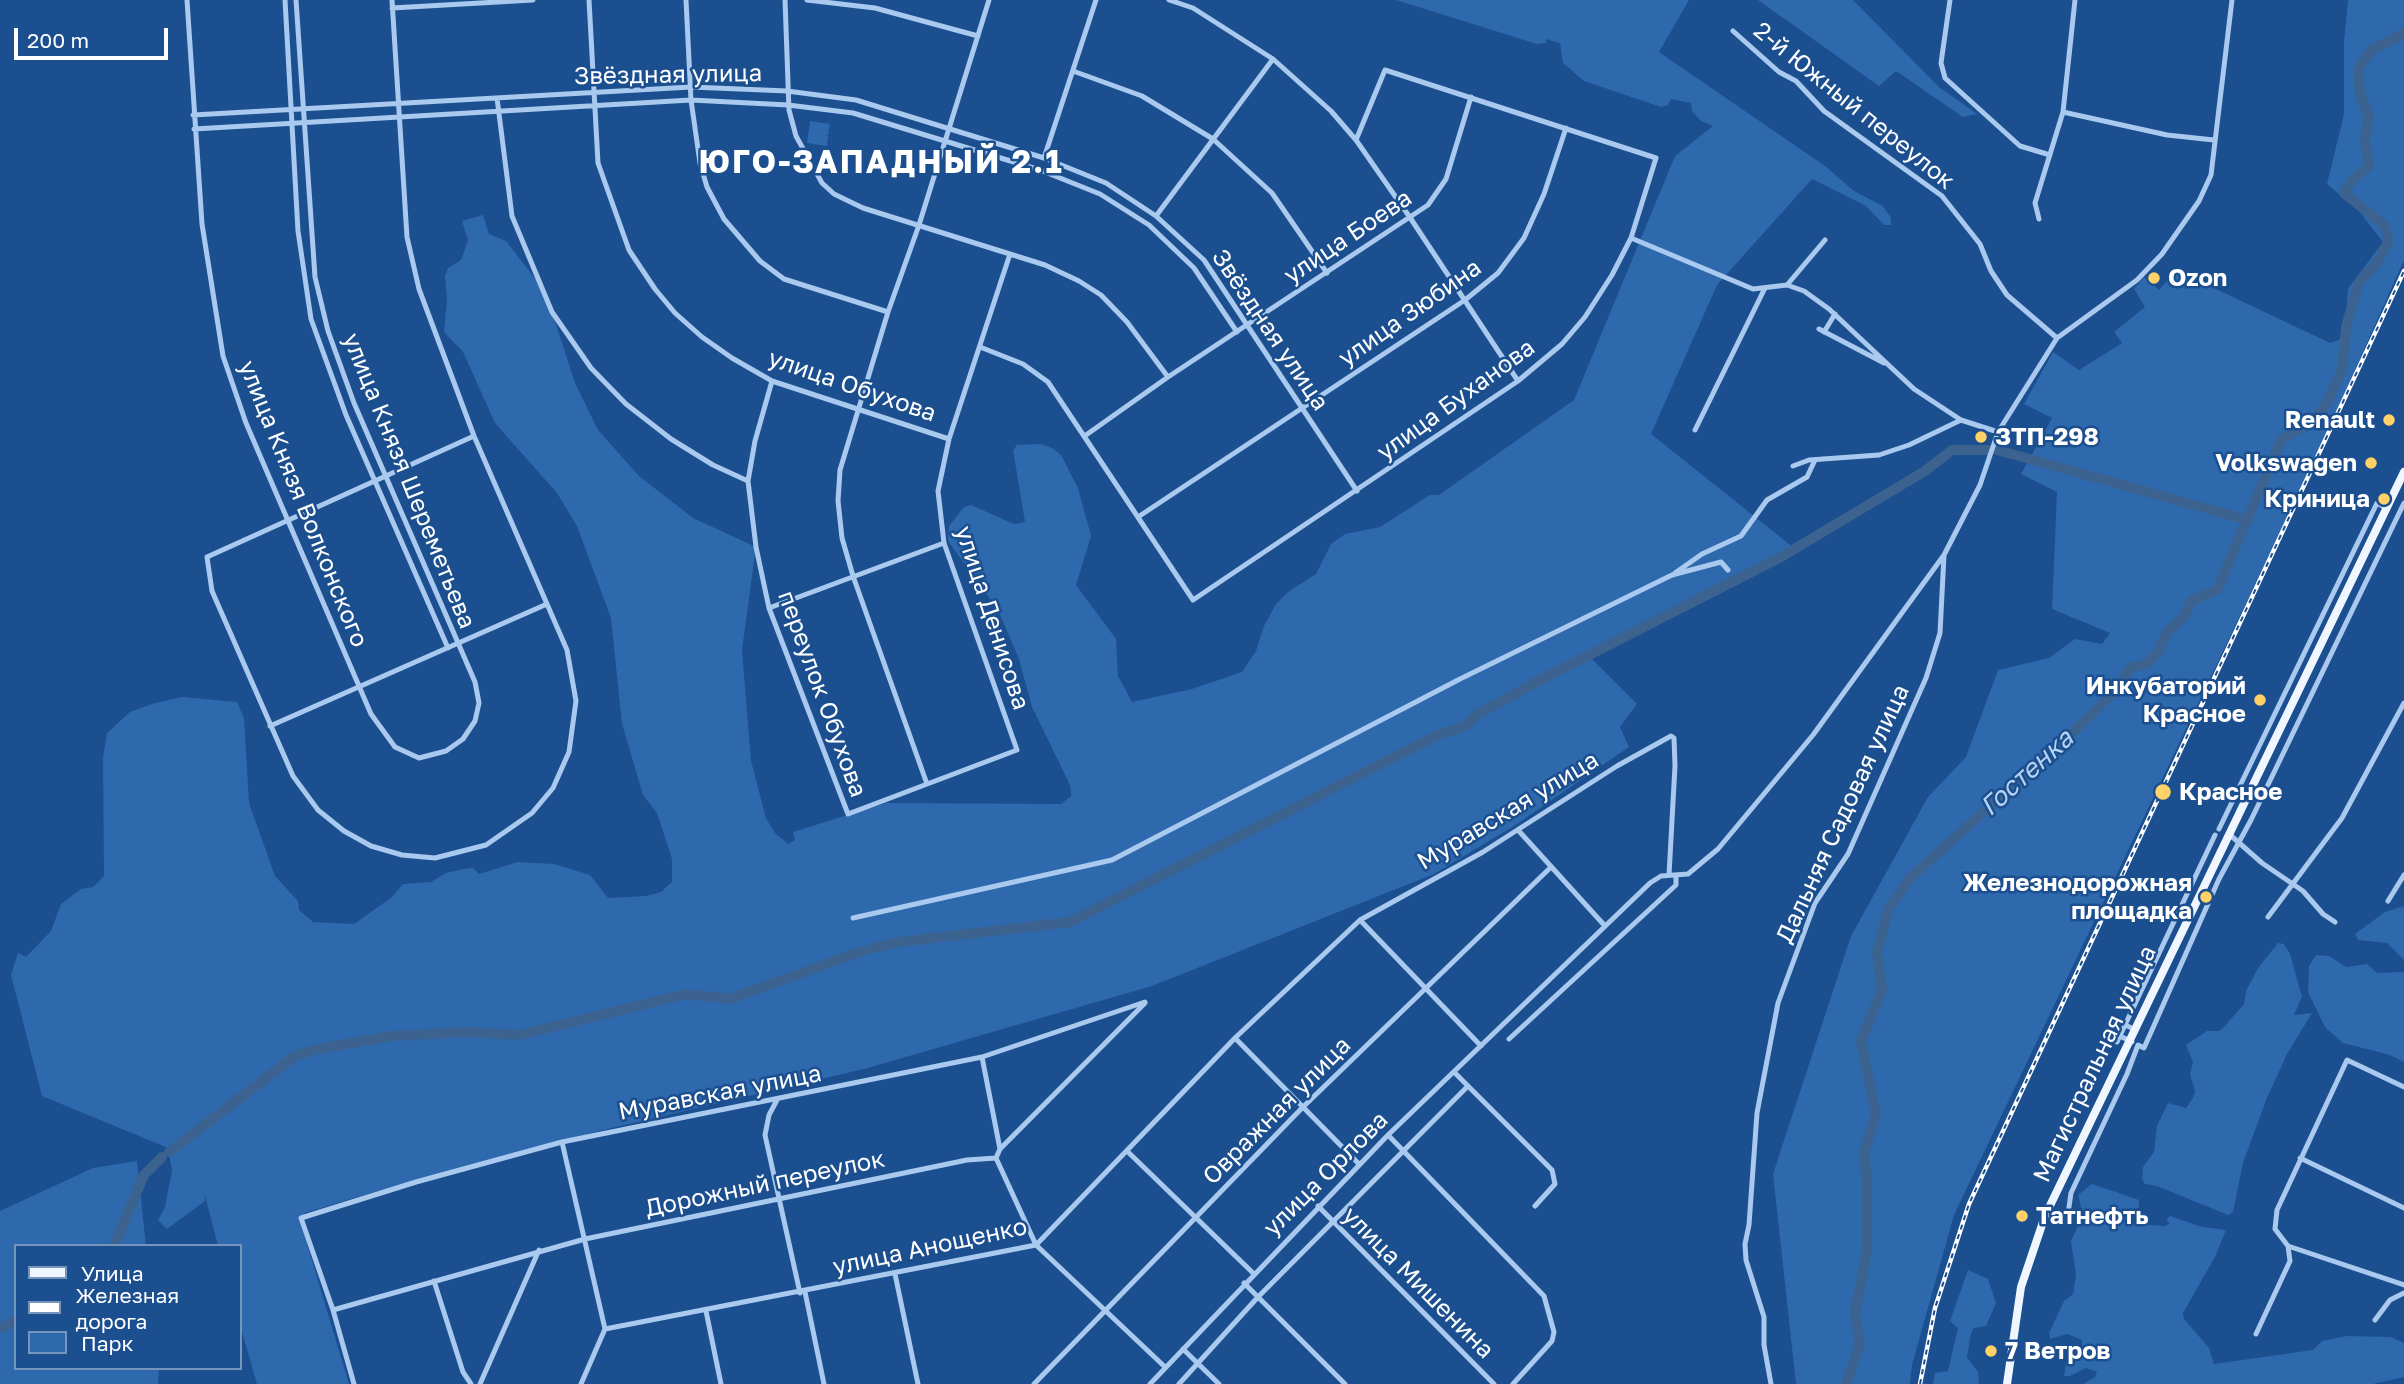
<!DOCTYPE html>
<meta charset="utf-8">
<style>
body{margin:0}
#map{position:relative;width:2404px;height:1384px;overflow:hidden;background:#1b4f8f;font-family:"Golos Text",sans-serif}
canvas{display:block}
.legend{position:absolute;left:14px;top:1244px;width:228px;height:126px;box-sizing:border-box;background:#1b4f8f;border:2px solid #7695bc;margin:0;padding:9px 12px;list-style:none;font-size:21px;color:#fff}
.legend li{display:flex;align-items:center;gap:14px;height:35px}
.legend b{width:35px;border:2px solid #7695bc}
.scale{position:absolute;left:14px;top:28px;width:154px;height:32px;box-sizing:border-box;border:4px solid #fff;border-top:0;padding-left:9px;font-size:21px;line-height:24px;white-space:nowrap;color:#fff;-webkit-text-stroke:5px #1b4f8f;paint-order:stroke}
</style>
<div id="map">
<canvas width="2404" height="1384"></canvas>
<ul class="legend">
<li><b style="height:9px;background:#f0f6ff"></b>Улица</li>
<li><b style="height:9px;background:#fff"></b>Железная дорога</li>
<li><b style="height:19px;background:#2e69ad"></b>Парк</li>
</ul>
<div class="scale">200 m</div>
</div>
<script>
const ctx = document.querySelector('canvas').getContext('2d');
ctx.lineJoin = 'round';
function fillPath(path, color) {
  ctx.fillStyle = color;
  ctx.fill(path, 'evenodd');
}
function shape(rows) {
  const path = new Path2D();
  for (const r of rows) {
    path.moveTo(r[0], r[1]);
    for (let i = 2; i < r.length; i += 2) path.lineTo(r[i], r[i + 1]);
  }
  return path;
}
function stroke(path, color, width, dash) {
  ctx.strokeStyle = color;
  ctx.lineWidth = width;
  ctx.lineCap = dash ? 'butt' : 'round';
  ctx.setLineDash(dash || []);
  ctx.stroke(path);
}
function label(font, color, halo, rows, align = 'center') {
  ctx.font = font + ' "Golos Text",sans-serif';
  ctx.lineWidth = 5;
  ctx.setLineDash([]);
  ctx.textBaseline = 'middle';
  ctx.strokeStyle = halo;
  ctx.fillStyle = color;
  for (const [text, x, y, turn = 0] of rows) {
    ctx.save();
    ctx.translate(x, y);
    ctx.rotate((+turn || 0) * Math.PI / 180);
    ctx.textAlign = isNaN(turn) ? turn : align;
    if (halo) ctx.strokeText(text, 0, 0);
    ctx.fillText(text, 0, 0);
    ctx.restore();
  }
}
fillPath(shape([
 [1396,0,1689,0,1659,52,1825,166,1854,191,1883,206,1891,218,1891,225,1884,225,1866,206,1812,179,1717,285,1651,434,1794,548,1591,658,1637,704,1620,727,1629,747,1514,826,1434,874,1152,986,864,1069,599,1131,405,1183,304,1213,301,1224,349,1384,257,1384,240,1325,240,1246,218,1246,205,1195,205,1201,167,1229,158,1220,165,1207,172,1171,168,1148,42,1096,11,975,18,953,26,957,51,931,61,904,81,889,93,887,104,876,103,757,107,733,130,712,152,704,182,697,237,702,244,718,249,803,275,876,298,901,299,910,313,922,354,924,392,897,403,884,431,882,446,873,463,869,473,868,479,874,518,862,554,864,590,875,608,898,646,896,661,892,672,882,672,859,657,813,643,795,622,724,611,618,577,526,557,493,495,423,463,352,444,332,447,300,445,276,448,268,461,260,468,240,462,221,483,215,489,234,506,241,537,281,552,312,575,383,598,430,639,476,693,518,756,547,742,650,751,761,766,818,775,833,788,844,795,840,793,832,886,803,1061,804,1071,796,1070,785,1032,707,1019,659,998,610,948,541,949,526,964,507,971,505,1014,524,1025,522,1013,450,1017,445,1041,444,1052,448,1061,455,1078,488,1091,536,1076,585,1116,639,1118,676,1132,702,1192,689,1242,672,1256,651,1264,626,1276,604,1288,592,1316,574,1331,544,1345,534,1380,527,1430,495,1439,495,1574,400,1675,156,1713,126,1701,121,1692,111,1691,103,1671,99,1668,105,1661,107,1584,81,1563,63,1560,43,1546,39,1546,43,1537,44],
 [1758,0,1853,0,1939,87,1977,114,1963,117,1896,71,1879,86],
 [2348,0,2404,0,2404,260,2322,444,1954,1215,1912,1365,1910,1384,1796,1384,1773,1174,1851,936,1928,797,1966,757,1998,670,2049,658,2075,639,2102,644,2110,633,2052,609,2057,492,2021,474,2052,418,2024,404,2053,352,2079,370,2122,343,2114,332,2145,307,2134,289,2144,277,2159,290,2176,270,2330,343,2339,340,2345,331,2348,289,2383,242,2359,211,2327,184,2344,114,2344,42],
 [810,121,830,124,828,135,825,136,828,136,827,146,807,143],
 [2404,906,2404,960,2387,943,2358,940,2355,934,2385,912],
 [2278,943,2284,944,2290,954,2302,997,2294,1015,2312,1013,2287,1054,2267,1098,2243,1163,2233,1212,2228,1215,2157,1186,2145,1184,2142,1179,2143,1167,2154,1152,2157,1126,2168,1103,2186,1108,2193,1098,2195,1091,2190,1074,2193,1062,2186,1045,2207,1031,2219,1031,2224,1027,2244,1004,2246,991,2258,968],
 [2316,955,2329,956,2346,967,2367,964,2377,973,2404,972,2404,1062,2390,1055,2343,1043,2325,1027,2308,992,2309,966],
 [137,1161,146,1246,16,1246,16,1368,159,1368,158,1384,0,1384,0,1211,93,1168],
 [2092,1184,2139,1200,2139,1207,2125,1217,2126,1223,2165,1226,2170,1223,2166,1220,2170,1216,2202,1227,2226,1230,2215,1257,2183,1313,2184,1319,2209,1348,2214,1364,2313,1350,2322,1341,2347,1336,2391,1337,2404,1343,2404,1377,2373,1384,2083,1384,2095,1377,2097,1372,2086,1368,2070,1376,2064,1376,2067,1356,2082,1355,2082,1340,2067,1334,2050,1339,2049,1333,2064,1301,2073,1294,2076,1275,2071,1241,2083,1215,2078,1195],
 [1968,1270,1988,1279,1996,1303,1986,1326,1974,1328,1971,1333,1967,1357,1978,1372,1979,1384,1933,1384,1935,1373,1948,1371,1958,1328,1950,1321]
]), '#2e69ad');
stroke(shape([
 [1997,450,2248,520],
 [870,949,899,942,1070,922,1440,734,1464,727,1478,714,1546,677,1781,557,1925,471,1952,450,1988,450],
 [169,1152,295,1056,313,1050,392,1036,468,1032,519,1035,686,994,730,999,862,951],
 [114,1246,144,1175,162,1157],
 [0,1328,16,1321],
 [1846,1384,1860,1344,1855,1313,1867,1250,1867,1178,1864,1153,1876,1114,1861,1041,1882,990,1877,952,1888,910,1910,878,2087,719,2116,690,2131,667,2145,665,2157,654,2168,631,2184,617,2192,600,2217,590,2281,440,2311,422,2327,403,2342,369,2346,327,2359,282,2376,264,2389,241,2384,225,2344,193,2352,180,2369,166,2365,141,2369,116,2360,94,2358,68,2372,50,2404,33]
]), '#3c6290', 10);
stroke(shape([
 [187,0,202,224,223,356,246,423,371,714,395,747,419,758,446,751,463,739,475,721,479,703,475,682,354,403,328,331,315,277,296,0],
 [285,0,298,231,311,319,346,415,448,648],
 [392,0,407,237,419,289,474,436,567,650,576,701,569,752,553,788,532,813,486,845,435,858,402,855,371,846,344,831,318,810,293,776,212,591,207,557,474,436],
 [589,0,598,163,629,250,655,289,675,313,702,337,732,358,772,381,949,439],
 [686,0,691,100,700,163,707,187,724,219,760,261,784,279,888,312],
 [785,0,789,110,796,136,822,183,834,194,863,208,1045,265,1079,281,1101,295,1127,322,1168,377],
 [807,0,875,8,978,36],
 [1169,0,1193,8,1273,59,1331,111,1356,140,1411,219,1518,381],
 [1950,0,1941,63,1945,78,2020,146,2050,155],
 [392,8,533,0],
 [1733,31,1779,72,1796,81,1824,111,1942,196,1980,244,1991,271,2007,295,2057,338],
 [1073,71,1142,96,1213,139,1272,193,1327,273],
 [497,98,512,216,552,312,591,368,626,404,671,439,713,465,748,481],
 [2063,112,2167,135,2214,140],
 [193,115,691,87,787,91,856,100,1044,158,1106,183,1156,216,1204,260,1357,491],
 [194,129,691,100,788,105,853,113,1040,170,1100,194,1149,225,1194,268,1237,332],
 [1044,158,1096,0],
 [1156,216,1273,59],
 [2039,219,2035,203,2063,112,2075,0],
 [1631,238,1753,289,1787,285,1804,291,1829,309,1914,389,1961,420,1998,432],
 [1787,285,1825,240],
 [1819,329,1884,363],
 [1824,332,1835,314],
 [980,347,1023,364,1048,382,1193,600,1518,381,1562,344,1585,317,1612,275,1631,238,1656,158,1385,70,1356,140],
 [772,381,755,441,748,481,756,547,769,608,848,814,1017,750,944,543,938,491,949,439,1010,254],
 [1695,430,1764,290],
 [1086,435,1168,377,1428,205,1446,179,1471,97],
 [1793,466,1809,460,1879,455,1909,445,1961,420],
 [1138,517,1465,300,1498,273,1524,238,1544,194,1566,128],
 [1675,573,1702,554,1741,536,1767,500,1807,477,1815,460],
 [769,608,944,543],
 [270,726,547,604],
 [927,784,853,576,842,538,838,501,840,470,888,312,919,225,989,0],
 [2219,829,2377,503,2386,508],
 [1518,830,1605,926],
 [2229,834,2262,863,2303,891,2323,914,2335,922],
 [2388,901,2404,875],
 [2268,917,2342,818,2404,703],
 [853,918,1112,860,1460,679,1672,575,1721,562,1728,570],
 [1360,920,1481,1046],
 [2134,1029,2125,1025,2215,835],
 [2120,1036,2132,1042],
 [1235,1038,1359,1164],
 [1509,1039,1676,885,1676,876],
 [2117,1042,2125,1025],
 [982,1057,1000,1149],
 [1454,1072,1552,1170,1555,1184,1535,1206],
 [2404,1087,2347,1060,2277,1210,2275,1229,2288,1246,2404,1285],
 [777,1100,769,1115,765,1135,800,1293],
 [1388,1135,1544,1296,1554,1332,1552,1341,1513,1384],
 [562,1142,605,1329],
 [1127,1151,1253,1273],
 [996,1158,1036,1245,1165,1367],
 [2300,1158,2404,1208],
 [1318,1206,1494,1384],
 [2068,1214,2071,1193,2127,1074,2138,1045,2144,1048,2219,879,2251,820,2404,503],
 [895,1274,918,1384],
 [434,1281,463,1372,471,1384],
 [1244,1283,1345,1384],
 [805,1292,824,1384],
 [333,1310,585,1239,967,1160,996,1158,1000,1149,1145,1003],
 [706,1311,721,1384],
 [2375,1320,2390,1300,2404,1293],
 [605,1329,1036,1245,1235,1038,1360,920,1483,852,1617,766,1671,736,1674,738,1675,766,1669,875],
 [2256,1334,2290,1261,2288,1246],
 [1183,1349,1219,1384],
 [354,1384,333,1310,301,1218,416,1182,562,1142,982,1057,1145,1002],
 [480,1384,539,1250],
 [581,1384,605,1329],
 [1034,1384,1302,1108,1550,868],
 [1150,1384,1388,1135,1650,883,1661,876,1688,874,1718,849,1813,735,1944,555,1980,485,1998,432,2057,338,2137,280,2162,254,2199,201,2211,175,2232,0],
 [1179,1384,1258,1297,1467,1087],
 [1771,1384,1764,1345,1764,1317,1746,1260,1745,1244,1749,1225,1757,1113,1778,1003,1815,903,1848,854,1926,678,1940,633,1944,555]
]), '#a9c9ee', 5);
stroke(shape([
 [2007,1384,2021,1287,2045,1216,2404,472]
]), '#f0f6ff', 8);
const rail = shape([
 [1920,1384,1935,1308,1969,1204,2404,271]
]);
stroke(rail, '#fff', 4.5);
stroke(rail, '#1b4f8f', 2, [5]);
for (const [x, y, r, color] of [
 [2154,278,7,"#ffd166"],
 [2389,420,7,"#ffd166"],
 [1981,437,7,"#ffd166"],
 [2371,463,7,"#ffd166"],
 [2384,499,7,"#ffd166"],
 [2260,700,7,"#ffd166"],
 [2163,792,9,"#ffd166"],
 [2206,897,7,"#ffd166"],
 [2022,1216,7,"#ffd166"],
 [1991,1351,7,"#ffd166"]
]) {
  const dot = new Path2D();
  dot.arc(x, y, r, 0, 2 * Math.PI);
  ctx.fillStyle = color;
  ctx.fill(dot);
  stroke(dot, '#1b4f8f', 2.5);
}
label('24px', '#fff', '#1b4f8f', [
 ["Звёздная улица",668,75,-1],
 ["2-й Южный переулок",1854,106,39],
 ["улица Боева",1348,237,-34],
 ["улица Зюбина",1410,313,-35],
 ["Звёздная улица",1270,330,56],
 ["улица Обухова",852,386,19],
 ["улица Буханова",1456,400,-36],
 ["улица Князя Шереметьева",409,481,68],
 ["улица Князя Волконского",303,504,68],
 ["улица Денисова",992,618,72],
 ["переулок Обухова",822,694,70],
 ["Муравская улица",1508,811,-31],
 ["Дальняя Садовая улица",1843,814,-65],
 ["Магистральная улица",2095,1064,-65],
 ["Муравская улица",720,1093,-11],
 ["Овражная улица",1277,1111,-45],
 ["улица Орлова",1326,1174,-45],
 ["Дорожный переулок",765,1184,-12],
 ["улица Анощенко",930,1247,-12],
 ["улица Мишенина",1418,1283,45]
]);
label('bold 24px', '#fff', '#1b4f8f', [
 ["Ozon",2168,278],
 ["Renault",2375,420,"right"],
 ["ЗТП-298",1995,437],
 ["Volkswagen",2357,463,"right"],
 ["Криница",2370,499,"right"],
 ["Инкубаторий",2246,686,"right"],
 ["Красное",2246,714,"right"],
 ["Красное",2179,792],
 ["Железнодорожная",2192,883,"right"],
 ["площадка",2192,911,"right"],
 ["Татнефть",2036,1216],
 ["7 Ветров",2005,1351]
], 'left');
label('italic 26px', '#b5d3f5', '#1b4f8f', [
 ["Гостенка",2027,773,-42]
]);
ctx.letterSpacing = '2px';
label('bold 32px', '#fff', '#1b4f8f', [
 ["ЮГО-ЗАПАДНЫЙ 2.1",881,163]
]);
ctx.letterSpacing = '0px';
</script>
